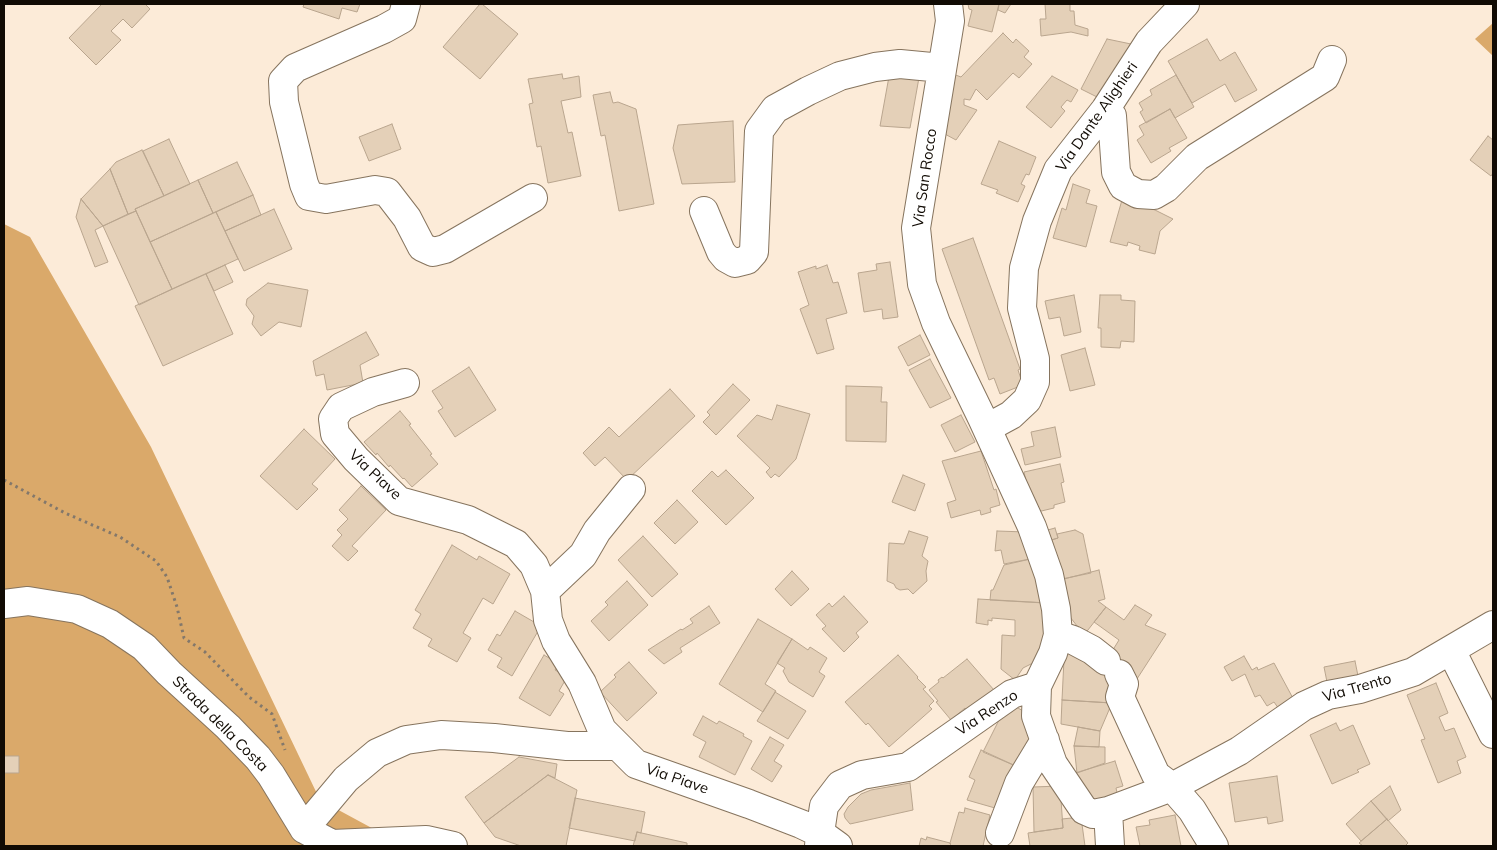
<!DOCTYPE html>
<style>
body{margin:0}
#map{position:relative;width:1497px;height:850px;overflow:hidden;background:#fcebd8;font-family:Mulish,sans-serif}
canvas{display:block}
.frame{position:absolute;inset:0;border:5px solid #110b04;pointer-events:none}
</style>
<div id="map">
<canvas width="1497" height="850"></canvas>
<div class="frame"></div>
</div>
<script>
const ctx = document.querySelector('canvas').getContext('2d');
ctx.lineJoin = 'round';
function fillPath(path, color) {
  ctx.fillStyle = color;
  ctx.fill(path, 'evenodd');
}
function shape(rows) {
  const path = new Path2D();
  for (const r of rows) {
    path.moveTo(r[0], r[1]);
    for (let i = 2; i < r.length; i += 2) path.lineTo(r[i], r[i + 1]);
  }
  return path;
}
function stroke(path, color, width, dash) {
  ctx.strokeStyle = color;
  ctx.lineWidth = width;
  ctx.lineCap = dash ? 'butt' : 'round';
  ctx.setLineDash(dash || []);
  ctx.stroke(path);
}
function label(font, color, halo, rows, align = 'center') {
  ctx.font = font + ' Mulish,sans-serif';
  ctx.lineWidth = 4;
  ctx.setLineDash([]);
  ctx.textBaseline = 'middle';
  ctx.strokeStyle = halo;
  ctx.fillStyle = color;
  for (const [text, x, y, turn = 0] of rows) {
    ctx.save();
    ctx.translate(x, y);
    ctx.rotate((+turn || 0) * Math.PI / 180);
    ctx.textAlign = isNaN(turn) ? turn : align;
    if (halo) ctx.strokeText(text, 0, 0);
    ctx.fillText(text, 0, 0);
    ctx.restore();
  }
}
fillPath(shape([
 [1493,23,1493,56,1475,39],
 [4,224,30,237,151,447,320,800,405,846,4,846]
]), '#daa96a');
const building = shape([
 [102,4,145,4,150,9,132,28,123,19,111,31,121,40,96,65,69,38,102,4],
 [304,4,360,4,357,12,342,8,339,19,303,7,304,4],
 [480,4,482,4,518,34,480,79,443,47,480,4],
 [968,4,999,4,992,32,968,26,972,10,969,9,968,4],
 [999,4,1011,4,1005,13,998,10,999,4],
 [1045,4,1070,4,1070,11,1074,11,1075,25,1088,29,1088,36,1071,32,1041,36,1040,19,1046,19,1045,4],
 [1003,33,1013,43,1016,39,1029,51,1024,57,1032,64,1019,78,1013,73,987,100,976,89,970,100,964,99,964,105,977,110,956,140,943,133,953,74,961,77,1003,33],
 [1107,39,1131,44,1099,98,1081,89,1107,39],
 [1207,39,1220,61,1235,52,1257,90,1235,102,1225,84,1192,103,1168,61,1207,39],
 [890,71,920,72,910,128,880,126,890,71],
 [562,74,563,79,579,76,581,97,561,101,568,133,572,132,581,176,548,183,541,146,537,147,529,104,533,103,528,79,562,74],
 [1176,75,1194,107,1175,118,1170,109,1146,123,1140,112,1143,110,1139,103,1152,95,1150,90,1176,75],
 [1052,76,1078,90,1071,102,1067,100,1061,107,1065,111,1051,128,1026,107,1052,76],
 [610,92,613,103,618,102,636,109,654,204,619,211,605,135,601,136,593,95,610,92],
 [1170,109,1187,138,1169,148,1171,151,1151,163,1137,140,1144,135,1139,126,1170,109],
 [733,121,735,182,682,184,673,148,678,125,733,121],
 [392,124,401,149,369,161,359,137,392,124],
 [1488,136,1493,140,1493,173,1491,176,1470,160,1488,136],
 [169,139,190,184,164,196,143,151,169,139],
 [999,141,1036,157,1029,175,1026,174,1021,184,1025,186,1018,202,996,193,998,190,981,184,999,141],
 [142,150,164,196,135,209,136,211,128,214,110,169,116,162,142,150],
 [237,162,253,195,213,213,198,180,237,162],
 [110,169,128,214,103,226,81,199,110,169],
 [198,180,213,213,150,242,135,209,198,180],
 [1073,184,1090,190,1086,203,1097,206,1086,247,1053,238,1062,208,1066,210,1073,184],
 [253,195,261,215,225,231,216,212,253,195],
 [81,199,103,226,95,230,108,262,95,267,76,217,81,199],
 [1122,200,1155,210,1173,219,1160,231,1155,254,1139,250,1140,246,1128,242,1127,246,1110,242,1122,200],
 [274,209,292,249,244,271,225,231,274,209],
 [136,211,172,289,139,305,103,226,136,211],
 [216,212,238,259,172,289,150,242,216,212],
 [973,238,1020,369,1018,370,1023,385,1000,394,994,378,989,380,942,249,973,238],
 [890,262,898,317,883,319,882,309,864,312,858,273,877,270,876,264,890,262],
 [225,265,233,282,214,291,206,274,225,265],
 [827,265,833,283,838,282,847,313,826,319,834,349,817,354,800,309,809,305,798,272,816,266,816,269,827,265],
 [206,274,233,334,163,366,135,306,206,274],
 [268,283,308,290,301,327,279,322,261,336,252,324,254,316,246,305,247,299,268,283],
 [1074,295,1081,332,1064,336,1060,317,1049,319,1045,301,1074,295],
 [1100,295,1121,295,1121,300,1135,301,1134,342,1121,341,1120,348,1101,347,1101,328,1098,328,1100,295],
 [366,332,379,355,360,365,363,383,327,390,324,374,316,376,313,361,366,332],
 [920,335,930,355,908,366,898,347,920,335],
 [1085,348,1095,385,1070,391,1061,355,1085,348],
 [930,359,951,398,930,408,909,370,930,359],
 [469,367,496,410,455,437,438,411,443,408,432,391,469,367],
 [733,384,750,400,716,435,703,422,710,415,707,412,733,384],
 [846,386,882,387,881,402,887,402,886,442,846,441,846,386],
 [670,389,695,416,627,480,605,457,595,466,583,453,609,427,619,437,670,389],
 [777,405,810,414,796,459,779,477,775,474,771,478,766,472,770,468,737,436,757,415,772,420,777,405],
 [400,411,411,424,409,425,432,454,430,455,438,464,412,487,404,478,403,479,390,465,389,467,377,453,376,455,364,442,400,411],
 [961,415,975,442,955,452,941,425,961,415],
 [1055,427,1061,457,1025,465,1021,449,1034,446,1031,432,1055,427],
 [304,429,335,459,312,484,318,489,297,510,260,476,304,429],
 [981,451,994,490,996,489,1000,505,990,508,991,512,981,515,980,510,951,518,947,503,956,500,942,461,981,451],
 [1060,464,1064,482,1061,483,1065,502,1054,505,1054,508,1033,513,1024,472,1060,464],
 [726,470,754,498,726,525,692,491,712,471,718,477,726,470],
 [903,475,925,484,915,511,892,502,903,475],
 [361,486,386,510,352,546,358,551,348,561,332,546,342,535,337,530,348,519,339,510,361,486],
 [677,500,698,522,675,544,654,523,677,500],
 [1055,528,1058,538,1047,541,1044,531,1055,528],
 [1075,530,1083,534,1091,573,1062,579,1052,540,1058,538,1057,534,1075,530],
 [909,531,928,537,922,556,928,561,926,571,927,581,913,594,908,589,900,590,896,588,894,584,887,581,889,543,904,544,909,531],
 [997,531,1026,532,1035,558,1004,564,1001,550,995,551,997,531],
 [643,536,678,574,652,597,618,560,643,536],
 [452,545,477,560,479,556,510,574,493,604,483,598,463,633,471,638,457,662,428,646,432,639,413,628,421,614,415,610,452,545],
 [1035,558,1045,603,990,600,991,590,993,590,1004,565,1035,558],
 [1099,570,1105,599,1098,601,1106,607,1084,635,1067,613,1060,580,1099,570],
 [792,571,809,589,791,606,775,589,792,571],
 [627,581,648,605,609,641,591,621,608,605,605,602,627,581],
 [844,596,868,622,856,633,859,637,844,652,822,629,826,626,816,615,829,603,832,607,844,596],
 [978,599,1048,603,1048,638,1037,661,1023,668,1015,680,1001,669,1002,635,1015,636,1015,620,992,618,992,621,988,620,988,625,976,623,978,599],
 [1135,605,1152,615,1145,625,1166,634,1135,682,1106,661,1119,640,1094,622,1106,607,1124,620,1135,605],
 [709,606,720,623,680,648,682,652,664,664,648,650,681,629,682,630,693,623,690,619,709,606],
 [515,611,541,626,512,676,497,667,502,658,488,650,497,634,500,636,515,611],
 [758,619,792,639,765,684,776,691,763,712,719,684,758,619],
 [792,639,808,650,810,647,827,658,819,672,825,676,813,697,789,682,783,671,785,668,777,663,792,639],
 [1067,647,1114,680,1112,703,1062,700,1064,659,1067,647],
 [544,655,559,664,555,670,567,677,559,691,564,694,550,716,519,698,544,655],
 [898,655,918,677,917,678,926,687,923,689,934,701,929,706,932,709,889,747,868,723,866,725,845,702,898,655],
 [1244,656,1252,670,1257,667,1258,670,1274,663,1295,702,1281,712,1274,702,1267,706,1260,695,1255,697,1245,674,1232,681,1224,667,1244,656],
 [967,659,994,690,968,712,965,708,951,720,936,702,938,701,929,690,939,682,938,680,942,677,943,678,967,659],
 [1355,661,1359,681,1328,687,1324,667,1355,661],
 [629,662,657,693,627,721,600,692,616,677,614,675,629,662],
 [1436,683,1448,713,1439,717,1445,731,1454,728,1466,757,1457,761,1461,773,1438,783,1421,740,1425,739,1407,695,1436,683],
 [775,692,806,711,788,739,757,721,775,692],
 [1062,700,1112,703,1100,731,1061,724,1062,700],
 [1008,702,1028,714,1038,733,1018,767,983,752,1008,702],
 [703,716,717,724,719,721,744,734,743,736,752,741,735,775,699,757,706,742,693,735,703,716],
 [1336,723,1340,731,1353,725,1370,764,1357,770,1359,772,1332,784,1310,735,1336,723],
 [1078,727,1100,731,1099,747,1074,746,1078,727],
 [770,737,784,745,774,761,782,766,772,782,751,769,770,737],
 [1074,746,1105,747,1105,763,1077,773,1074,746],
 [981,750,1018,767,1002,810,967,800,975,780,969,777,981,750],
 [4,756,19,756,19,773,4,773,4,756],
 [519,757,557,764,555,778,548,775,484,823,465,797,519,757],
 [1115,761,1123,786,1116,788,1118,797,1085,804,1075,773,1115,761],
 [548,775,577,790,566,846,521,846,495,837,484,823,548,775],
 [1277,776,1283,821,1268,824,1267,817,1235,822,1229,783,1277,776],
 [910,783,913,810,850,824,845,818,844,814,848,807,861,794,871,790,910,783],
 [1060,786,1063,828,1034,832,1033,787,1060,786],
 [1390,786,1401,810,1388,821,1371,801,1390,786],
 [575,798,645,812,641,833,637,832,635,841,569,828,575,798],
 [1371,801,1387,819,1361,841,1346,824,1371,801],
 [965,808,990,815,983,846,951,846,950,843,959,812,964,813,965,808],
 [1175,815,1181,846,1140,846,1136,827,1150,825,1149,820,1175,815],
 [1081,817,1085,846,1030,846,1028,833,1063,828,1062,819,1081,817],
 [1387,819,1408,843,1405,846,1363,846,1359,843,1387,819],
 [637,832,687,843,687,846,633,846,637,832],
 [927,837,950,843,951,846,919,846,921,838,926,840,927,837]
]);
fillPath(building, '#e4d0b8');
stroke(building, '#b9a58e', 1);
const minor = shape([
 [406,4,402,19,384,29,295,68,283,81,284,102,304,184,309,196,326,199,375,190,387,192,407,218,422,247,433,252,445,249,533,198],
 [1105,110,1112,116,1116,172,1123,186,1138,194,1154,195,1166,188,1197,157,1325,77,1332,60],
 [704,211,721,252,726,258,735,263,747,260,754,252,759,131,775,109,808,91,840,76,875,67,900,64,942,68],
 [405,383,373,392,341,407,333,419,335,434,356,459,399,501,468,520,516,544,534,565,545,591,548,620,556,641,582,683,602,730,636,764,749,804,801,824,820,833,819,846],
 [987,428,1011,415,1027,400,1035,382,1035,359,1022,308,1024,268,1037,221,1058,170,1105,110,1149,42,1185,4],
 [545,591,583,555,597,531,631,489],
 [4,604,28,601,77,609,110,624,144,647,169,673,228,727,258,758,271,775,304,829,332,844,426,840,453,846],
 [1058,635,1073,640,1092,650,1106,661],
 [1451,650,1493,734],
 [1119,674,1124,684,1120,697,1156,775,1172,787,1192,810,1214,846],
 [1037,686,1036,716,1053,764,1084,810,1093,814,1108,811,1172,787,1239,751,1304,706,1328,695,1360,689,1413,672,1493,625],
 [1108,811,1110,846],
 [304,829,346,779,377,753,406,740,441,735,494,738,567,746,617,746],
 [1000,833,1019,783,1045,740],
 [838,846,820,833,824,806,840,785,862,775,908,767,1012,694,1037,686,1053,653,1058,635,1056,609,1049,575,1032,527,982,418,936,323,922,284,916,228,950,21,948,4]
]);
stroke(minor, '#86745e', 30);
stroke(shape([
 [4,480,65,513,120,537,156,561,167,577,177,607,184,638,205,652,249,697,272,714,285,750]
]), '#83786b', 3, [2.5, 4]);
stroke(minor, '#fff', 28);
label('15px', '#110b04', '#fff', [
 ["Via Dante Alighieri",1097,117,-55],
 ["Via San Rocco",925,178,-82],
 ["Via Piave",375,475,43],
 ["Via Trento",1357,688,-16],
 ["Via Renzo",987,713,-33],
 ["Strada della Costa",220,724,45],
 ["Via Piave",677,779,19]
]);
</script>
